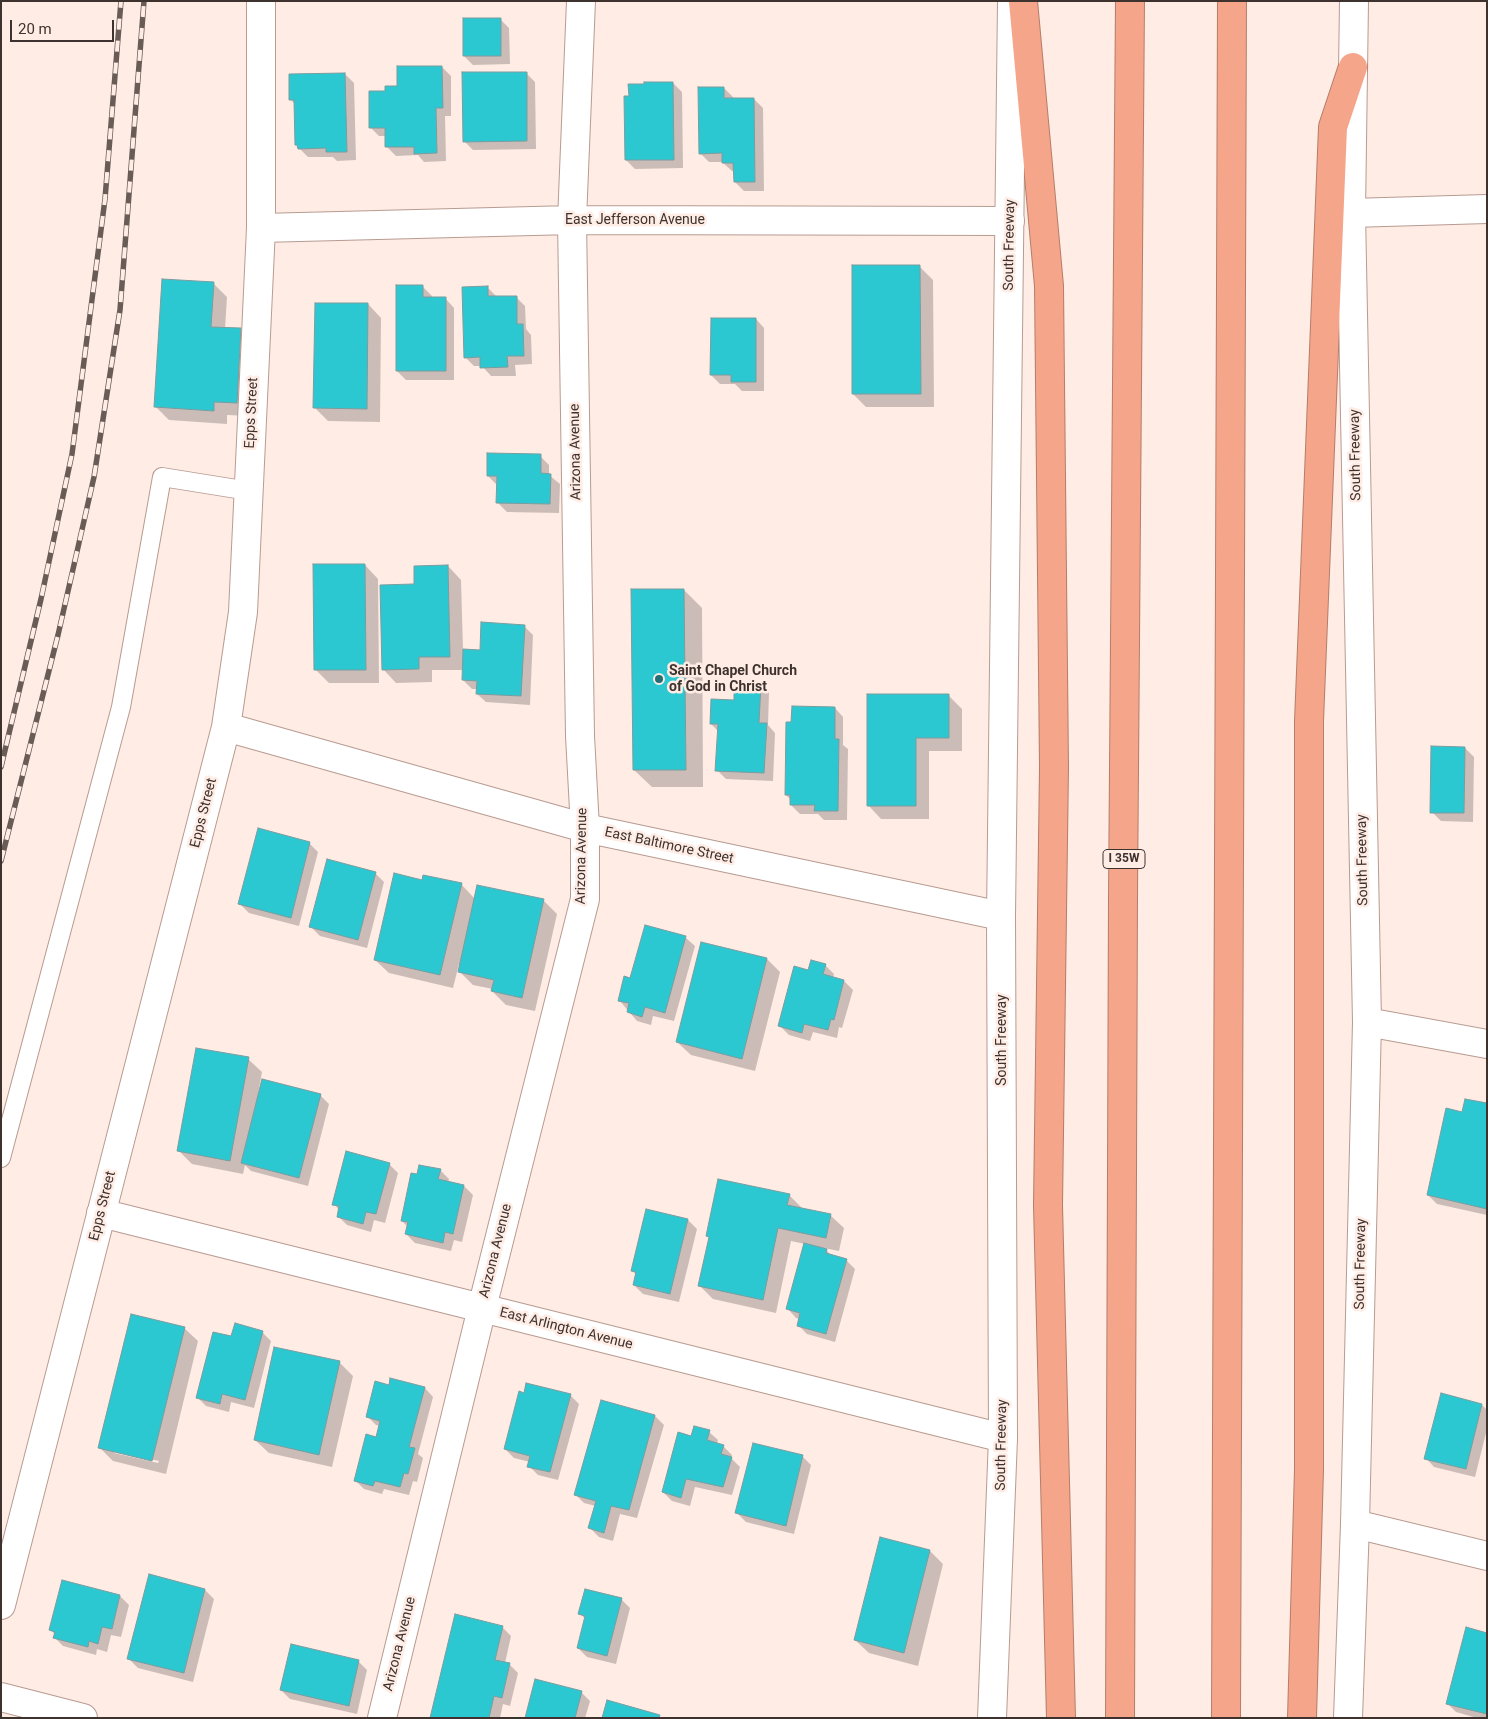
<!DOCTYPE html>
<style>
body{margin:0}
#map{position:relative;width:1488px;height:1719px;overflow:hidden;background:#feece5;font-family:Roboto,sans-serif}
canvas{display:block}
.frame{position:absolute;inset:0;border:2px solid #3e322e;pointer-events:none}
.scale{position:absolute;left:10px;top:20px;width:104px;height:22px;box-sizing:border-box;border:2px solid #3e322e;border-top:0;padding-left:6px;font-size:15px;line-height:18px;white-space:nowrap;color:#3e322e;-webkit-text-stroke:4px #feece5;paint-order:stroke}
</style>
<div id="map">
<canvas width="1488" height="1719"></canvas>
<div class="frame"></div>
<div class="scale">20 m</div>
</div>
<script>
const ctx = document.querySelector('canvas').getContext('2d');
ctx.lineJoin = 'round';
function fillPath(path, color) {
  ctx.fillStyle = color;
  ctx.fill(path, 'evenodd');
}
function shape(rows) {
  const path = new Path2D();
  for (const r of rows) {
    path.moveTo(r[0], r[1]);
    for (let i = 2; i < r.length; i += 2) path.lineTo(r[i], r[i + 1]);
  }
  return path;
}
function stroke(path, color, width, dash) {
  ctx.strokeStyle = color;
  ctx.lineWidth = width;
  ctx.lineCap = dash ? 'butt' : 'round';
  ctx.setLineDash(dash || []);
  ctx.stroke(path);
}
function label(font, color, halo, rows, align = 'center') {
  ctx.font = font + ' Roboto,sans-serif';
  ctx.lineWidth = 5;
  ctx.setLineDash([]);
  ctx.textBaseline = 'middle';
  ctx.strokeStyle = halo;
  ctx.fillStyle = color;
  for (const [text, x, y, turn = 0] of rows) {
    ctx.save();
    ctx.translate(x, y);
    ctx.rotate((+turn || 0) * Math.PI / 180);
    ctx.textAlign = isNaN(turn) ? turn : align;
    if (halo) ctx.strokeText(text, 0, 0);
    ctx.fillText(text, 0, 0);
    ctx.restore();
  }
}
fillPath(shape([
 [500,19,509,28,510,64,473,65,464,56],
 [442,67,451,76,451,116,445,116,446,161,424,162,418,155,396,156,387,147,387,136,379,136,370,127,387,92],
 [526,73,535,82,536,149,473,150,464,141],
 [345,74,354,83,356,160,337,161,333,157,308,157,299,148,296,105,290,99],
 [673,83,682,92,683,168,635,169,626,160],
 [724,88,733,97,733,99,754,99,763,108,764,191,744,191,735,182,735,171,732,171,722,162,709,162,700,153],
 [920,267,933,280,934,407,866,407,853,394],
 [213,283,227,297,225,329,241,330,254,343,250,416,227,415,227,424,169,420,156,407],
 [423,287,432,296,432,299,446,299,454,308,454,380,406,380,397,371],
 [487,287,496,296,516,297,525,306,526,329,531,335,532,364,515,365,516,376,491,376,482,366,474,366,465,357],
 [368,304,381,318,380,422,328,421,315,408],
 [756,319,764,328,764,391,742,391,735,384,720,384,711,375],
 [540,456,549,465,549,475,560,484,559,513,507,512,498,503,497,485,488,476],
 [365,565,378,579,379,683,329,683,315,669],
 [448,566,461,580,463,650,481,651,524,626,533,635,530,705,486,702,477,694,478,689,472,689,463,680,463,670,432,670,432,682,396,683,383,669,415,585],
 [684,590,702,608,703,787,652,787,634,770],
 [760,684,769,693,768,725,775,733,773,781,726,779,717,770,719,732,711,724,735,701],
 [868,695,948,695,962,709,962,751,929,751,929,819,881,819,868,805],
 [835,708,843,717,843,745,848,749,847,820,824,820,818,814,800,814,791,805,791,800,786,795],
 [1465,748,1474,757,1473,822,1441,821,1432,812],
 [309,843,318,852,299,926,249,913,240,904],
 [375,873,384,882,367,948,320,936,311,927],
 [423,882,461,884,475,899,543,900,557,914,535,1011,506,1005,492,991,493,989,473,985,460,972,461,964,459,964,453,988,389,973,375,960],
 [646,926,686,938,695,946,674,1021,653,1016,651,1025,637,1021,619,1000,631,979],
 [767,959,780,972,755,1071,691,1055,677,1042],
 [825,965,834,974,833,978,844,981,853,990,842,1028,839,1027,837,1038,813,1032,810,1041,789,1035,780,1026,809,971],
 [248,1059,262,1072,258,1094,320,1095,329,1104,308,1186,251,1171,245,1165,243,1174,192,1164,179,1151],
 [1487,1105,1487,1215,1437,1204,1428,1195,1463,1113],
 [389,1164,398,1173,385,1223,374,1220,371,1232,347,1225,338,1216,339,1210,334,1204],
 [440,1170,449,1179,448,1183,464,1186,473,1195,462,1242,454,1240,451,1251,415,1243,406,1234,408,1227,402,1221,418,1175],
 [789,1195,802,1208,830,1215,844,1228,839,1251,824,1248,832,1256,846,1260,855,1269,835,1342,807,1334,798,1325,800,1319,796,1318,788,1309,805,1244,791,1241,776,1313,713,1299,700,1286,710,1238,708,1236],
 [688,1220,697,1229,679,1302,643,1294,634,1285,637,1275,632,1271],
 [184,1328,198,1341,166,1474,113,1461,100,1448],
 [114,1451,159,1461,158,1463,114,1453],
 [262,1332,271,1341,254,1408,231,1402,229,1412,206,1406,197,1397],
 [339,1362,353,1376,332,1467,269,1453,255,1440],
 [425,1388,433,1397,418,1454,423,1458,417,1482,413,1481,409,1495,384,1489,382,1494,364,1489,355,1480,377,1438,380,1426,376,1425,367,1416],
 [570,1395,579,1404,558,1480,538,1475,529,1466,530,1462,514,1458,505,1449],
 [1482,1405,1487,1410,1487,1429,1475,1477,1434,1467,1426,1458],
 [655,1416,664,1425,637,1518,620,1514,613,1541,599,1537,590,1528,596,1506,584,1503,575,1494],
 [709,1432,718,1440,717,1444,723,1446,732,1455,731,1458,740,1467,732,1495,695,1487,690,1506,672,1501,663,1492,692,1437],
 [802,1456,811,1465,794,1534,746,1522,737,1513],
 [881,1539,930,1551,943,1564,918,1666,869,1653,855,1640],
 [63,1582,120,1596,129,1605,121,1637,111,1635,107,1652,97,1649,96,1655,63,1646,55,1638,55,1635,51,1630],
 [205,1590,214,1599,193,1682,138,1668,129,1659],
 [621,1599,630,1608,616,1664,587,1657,578,1648,585,1619,580,1613],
 [503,1628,511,1636,505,1663,509,1664,518,1673,510,1706,503,1704,500,1718,431,1718],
 [1487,1634,1487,1718,1477,1718,1456,1712,1447,1703],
 [358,1661,367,1670,357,1714,290,1699,281,1690],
 [581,1692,590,1701,585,1718,526,1718]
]), '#0003');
const building = shape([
 [463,18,501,18,501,56,463,56,463,18],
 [397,66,442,66,443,108,436,108,437,153,414,154,414,147,385,147,385,128,369,128,369,91,385,91,385,86,397,86,397,66],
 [462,72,527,72,527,141,463,142,462,72],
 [345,73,347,152,326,152,326,148,298,149,297,145,295,145,294,100,289,100,289,74,345,73],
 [644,82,673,82,674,160,625,160,624,96,629,96,628,84,644,84,644,82],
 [698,87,724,87,724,98,754,98,755,182,734,182,733,163,722,163,722,153,699,154,698,87],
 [852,265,920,265,921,394,852,394,852,265],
 [162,279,214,282,211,327,241,328,237,403,214,402,214,411,154,407,162,279],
 [396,285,423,285,423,297,446,297,446,371,396,371,396,285],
 [488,286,488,296,517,296,517,324,523,324,524,356,507,356,508,367,480,368,480,357,464,358,462,287,488,286],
 [315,303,368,303,367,409,313,408,315,303],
 [711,318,756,318,756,382,731,382,731,375,710,375,711,318],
 [487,453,541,454,541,473,551,474,550,504,496,503,497,476,487,476,487,453],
 [313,564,365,564,366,670,314,670,313,564],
 [448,565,450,657,419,657,419,669,382,670,380,585,414,584,414,566,448,565],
 [631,589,684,589,686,770,633,770,631,589],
 [481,622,525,625,521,696,476,694,477,681,462,680,463,649,480,650,481,622],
 [734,681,761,683,759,723,767,723,764,773,715,771,718,724,710,724,711,699,734,700,734,681],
 [867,694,949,694,949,738,916,738,916,806,867,806,867,694],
 [792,706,835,707,835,739,839,739,838,811,814,811,815,805,790,805,790,795,785,795,786,722,791,722,792,706],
 [1431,746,1465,747,1464,813,1430,813,1431,746],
 [258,828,310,842,291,918,238,904,258,828],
 [327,859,376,872,358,940,309,927,327,859],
 [394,873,422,880,423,875,462,883,440,975,374,960,394,873],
 [477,885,544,899,522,998,491,991,494,980,458,972,477,885],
 [645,925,686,936,665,1013,645,1007,642,1017,627,1012,629,1003,618,1001,624,976,630,978,645,925],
 [701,942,767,958,742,1059,676,1042,701,942],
 [811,960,826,964,823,974,844,980,834,1020,831,1019,828,1030,804,1024,802,1033,778,1026,794,966,808,970,811,960],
 [196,1048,249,1057,230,1161,177,1151,196,1048],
 [262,1079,321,1094,299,1178,241,1163,262,1079],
 [1465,1099,1487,1103,1487,1209,1427,1195,1446,1108,1462,1112,1465,1099],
 [346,1151,390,1163,376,1214,366,1212,363,1224,337,1217,339,1206,332,1205,346,1151],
 [419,1165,441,1169,438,1179,464,1185,453,1234,445,1232,443,1243,405,1234,408,1222,401,1221,411,1173,417,1174,419,1165],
 [718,1179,790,1194,787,1205,831,1214,826,1238,778,1228,763,1300,698,1286,709,1237,706,1236,718,1179],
 [646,1209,688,1219,670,1294,633,1285,636,1272,631,1271,646,1209],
 [804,1243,827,1249,826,1253,847,1259,826,1334,797,1326,800,1313,786,1309,804,1243],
 [131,1314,185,1327,152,1461,98,1448,131,1314],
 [235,1323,263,1331,245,1400,222,1394,220,1404,196,1398,213,1332,231,1336,235,1323],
 [274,1347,340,1361,319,1455,254,1440,274,1347],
 [390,1378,425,1387,409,1447,415,1448,408,1474,404,1473,400,1487,375,1481,373,1486,354,1481,366,1434,376,1437,380,1421,366,1417,375,1381,389,1385,390,1378],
 [526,1383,571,1394,550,1472,527,1467,530,1456,504,1449,519,1391,524,1393,526,1383],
 [1441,1393,1482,1404,1466,1469,1424,1459,1441,1393],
 [601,1400,655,1415,629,1510,611,1506,604,1533,588,1528,596,1501,574,1495,601,1400],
 [694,1426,710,1430,707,1440,724,1445,721,1454,732,1457,723,1487,686,1479,681,1498,662,1492,678,1432,691,1436,694,1426],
 [753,1443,803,1455,786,1526,735,1513,753,1443],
 [880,1537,930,1550,904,1653,854,1640,880,1537],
 [149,1574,205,1589,184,1673,127,1659,149,1574],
 [62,1580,120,1595,112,1629,102,1627,98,1644,89,1641,88,1647,53,1638,55,1632,49,1630,62,1580],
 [585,1589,622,1598,607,1656,577,1648,585,1616,578,1614,585,1589],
 [455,1614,503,1626,495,1660,510,1663,502,1698,494,1696,489,1718,430,1718,455,1614],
 [1466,1627,1487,1633,1487,1714,1446,1704,1466,1627],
 [291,1644,359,1660,349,1706,280,1690,291,1644],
 [535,1679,582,1691,575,1718,525,1718,535,1679],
 [607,1700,660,1715,659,1718,602,1718,607,1700]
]);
fillPath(building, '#2cc8d2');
stroke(building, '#7a9c9e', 1);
const lane = shape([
 [1,1158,121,707,162,477,249,491]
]);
const street = shape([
 [1351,213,1487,209],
 [261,228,572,220,1010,221],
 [226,727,585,828,1001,916],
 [1367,1022,1487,1044],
 [101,1213,1003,1438],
 [1355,1524,1487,1556],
 [1,1605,226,727,243,612,261,228,261,1],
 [1,1697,83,1718],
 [382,1718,482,1308,585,899,585,828,580,736,572,220,581,1]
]);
const secondary = shape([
 [992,1718,1003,1438,1001,916,1012,1],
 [1348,1718,1355,1524,1367,1022,1351,213,1354,1]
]);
const highway = shape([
 [1023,1,1049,286,1054,767,1048,1205,1061,1718],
 [1120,1718,1123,897,1130,1],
 [1226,1718,1232,1],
 [1302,1718,1309,1469,1309,721,1333,127,1353,67]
]);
stroke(lane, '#b89b91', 20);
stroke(street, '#b89b91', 30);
stroke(secondary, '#b89b91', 30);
stroke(highway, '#b57d6a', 30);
stroke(lane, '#fff', 18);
stroke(street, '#fff', 28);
stroke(secondary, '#fff', 28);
stroke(highway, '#f5a58a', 28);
const rail = shape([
 [1,767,41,599,72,454,105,199,121,1],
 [1,861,58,635,94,477,120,310,144,1]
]);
stroke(rail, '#695c57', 5.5);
stroke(rail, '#feece5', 4, [11]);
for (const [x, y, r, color] of [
 [659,679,5,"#236e73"]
]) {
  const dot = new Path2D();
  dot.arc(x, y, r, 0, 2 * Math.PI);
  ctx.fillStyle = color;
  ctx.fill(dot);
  stroke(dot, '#feece5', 2);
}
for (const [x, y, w] of [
 [1124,859,42]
]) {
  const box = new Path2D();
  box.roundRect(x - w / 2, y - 9.5, w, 19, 4);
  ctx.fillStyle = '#feece5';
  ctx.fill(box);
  stroke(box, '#3e322e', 1);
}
label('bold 12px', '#3e322e', null, [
 ["I 35W",1124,859]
]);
label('14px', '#3e322e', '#feece5', [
 ["East Jefferson Avenue",635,220],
 ["South Freeway",1010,245,-89],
 ["Epps Street",252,413,-87],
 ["Arizona Avenue",576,452,-91],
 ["South Freeway",1356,455,-91],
 ["Epps Street",204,813,-76],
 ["East Baltimore Street",669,846,12],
 ["Arizona Avenue",582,856,-89],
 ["South Freeway",1363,860,-91],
 ["South Freeway",1002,1040,-90],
 ["Epps Street",103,1206,-76],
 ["Arizona Avenue",496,1251,-76],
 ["South Freeway",1361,1264,-89],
 ["East Arlington Avenue",566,1329,14],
 ["South Freeway",1002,1445,-89],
 ["Arizona Avenue",400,1644,-76]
]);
label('bold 14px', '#3e322e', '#feece5', [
 ["Saint Chapel Church",669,671],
 ["of God in Christ",669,687]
], 'left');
</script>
